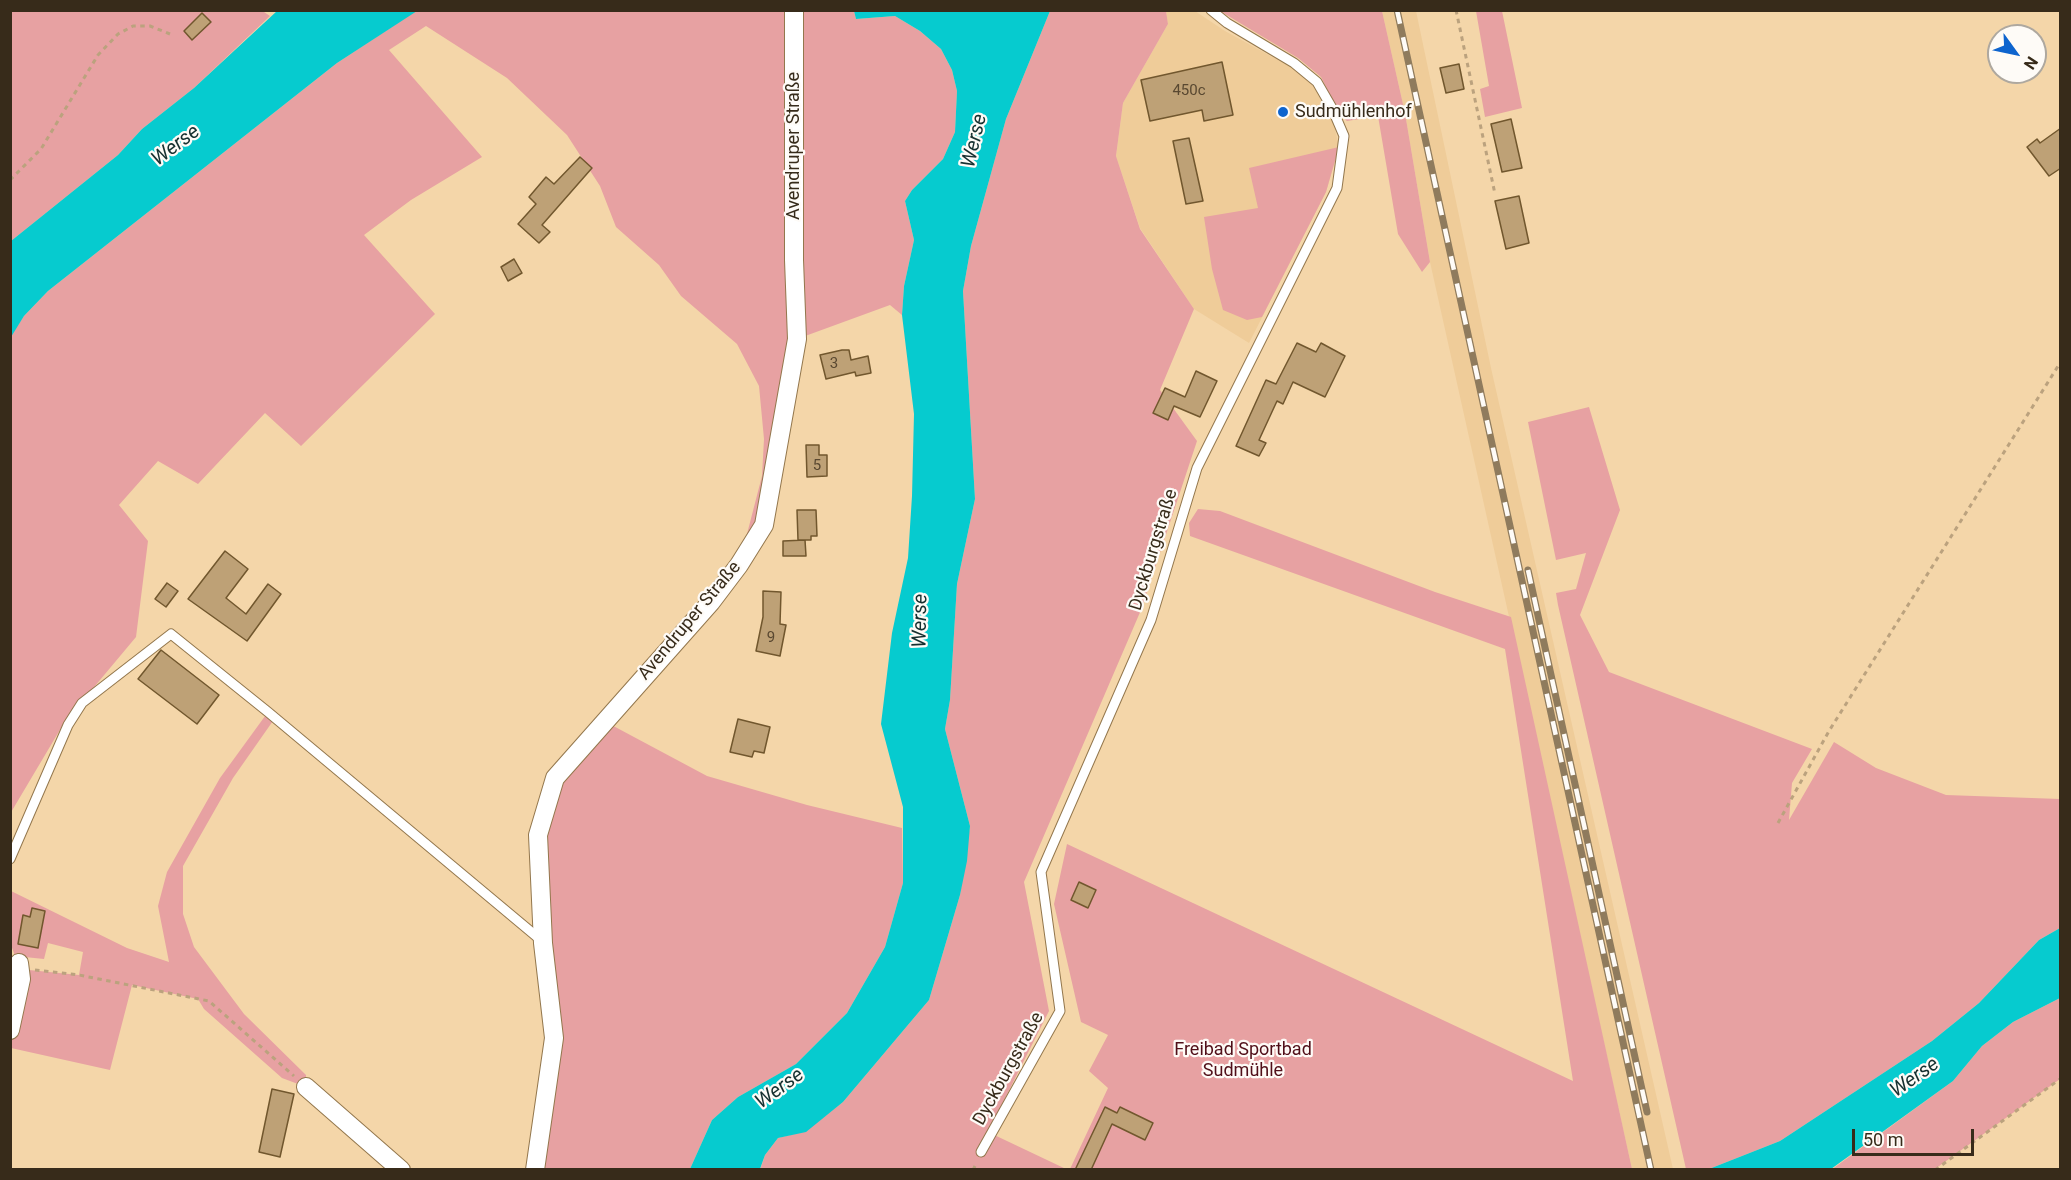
<!DOCTYPE html>
<meta charset="utf-8">
<style>
body{margin:0}
#map{position:relative;width:2071px;height:1180px;overflow:hidden;background:#f4d6a9;font-family:Roboto,sans-serif}
canvas{display:block}
.frame{position:absolute;inset:0;border:12px solid #372b1a;pointer-events:none}
.north{position:absolute;left:1987px;top:24px;width:60px;height:60px;box-sizing:border-box;background:#fefbf7;border:2px solid #aea89f;border-radius:50%;rotate:123deg;font-size:16px;font-weight:700;line-height:24px;text-align:center;color:#372b1a}
.north::after{content:'';display:block;margin:auto;width:21px;height:27px;background:#0e64ce;clip-path:polygon(50% 0,100% 100%,50% 72%,0 100%)}
.scale{position:absolute;left:1852px;top:1129px;width:122px;height:27px;box-sizing:border-box;border:3px solid #372b1a;border-top:0;padding-left:8px;font-size:18px;line-height:21px;white-space:nowrap;color:#372b1a;-webkit-text-stroke:4px #fefbf7;paint-order:stroke}
</style>
<div id="map">
<canvas width="2071" height="1180"></canvas>
<div class="frame"></div>
<div class="north">N</div>
<div class="scale">50 m</div>
</div>
<script>
const ctx = document.querySelector('canvas').getContext('2d');
ctx.lineJoin = 'round';
function fillPath(path, color) {
  ctx.fillStyle = color;
  ctx.fill(path, 'evenodd');
}
function shape(rows) {
  const path = new Path2D();
  for (const r of rows) {
    path.moveTo(r[0], r[1]);
    for (let i = 2; i < r.length; i += 2) path.lineTo(r[i], r[i + 1]);
  }
  return path;
}
function stroke(path, color, width, dash) {
  ctx.strokeStyle = color;
  ctx.lineWidth = width;
  ctx.lineCap = dash ? 'butt' : 'round';
  ctx.setLineDash(dash || []);
  ctx.stroke(path);
}
function label(font, color, halo, rows, align = 'center') {
  ctx.font = font + ' Roboto,sans-serif';
  ctx.lineWidth = 4.5;
  ctx.setLineDash([]);
  ctx.textBaseline = 'middle';
  ctx.strokeStyle = halo;
  ctx.fillStyle = color;
  for (const [text, x, y, turn = 0] of rows) {
    ctx.save();
    ctx.translate(x, y);
    ctx.rotate((+turn || 0) * Math.PI / 180);
    ctx.textAlign = isNaN(turn) ? turn : align;
    if (halo) ctx.strokeText(text, 0, 0);
    ctx.fillText(text, 0, 0);
    ctx.restore();
  }
}
fillPath(shape([
 [1166,11,1195,11,1225,31,1296,70,1313,86,1333,120,1339,147,1326,192,1249,343,1194,309,1140,228,1116,156,1123,103,1168,24],
 [1382,11,1416,11,1491,368,1673,1169,1632,1169,1430,262,1405,113]
]), '#efcc99');
fillPath(shape([
 [261,10,270,16,194,88,142,129,118,155,11,241,11,11],
 [416,11,854,11,856,19,895,16,920,31,941,49,952,70,957,91,955,132,943,159,912,190,905,201,914,240,904,286,902,315,890,305,797,339,764,525,739,565,762,476,764,439,759,386,737,344,681,296,659,265,616,227,600,186,567,135,507,78,426,26,389,50,482,157,411,200,364,235,435,314,301,446,265,413,198,484,158,461,119,505,148,541,136,637,64,723,10,814,10,337,24,316,48,291,337,63],
 [1050,11,1166,11,1168,24,1123,103,1116,156,1140,229,1194,309,1160,390,1197,441,1141,610,1024,882,1049,1011,988,1132,1066,1169,760,1170,765,1155,778,1138,806,1131,843,1102,929,1000,960,895,970,826,945,729,950,700,957,584,975,499,963,291,971,246,1006,119],
 [1220,11,1382,11,1405,113,1430,262,1422,272,1398,234,1378,116,1347,121,1340,115,1321,77,1298,58],
 [1476,11,1502,11,1522,108,1485,117,1480,89,1489,86],
 [1339,147,1326,192,1262,317,1247,320,1223,310,1212,269,1204,217,1258,208,1249,168],
 [1589,407,1620,510,1580,615,1609,672,1812,749,1792,783,1789,820,1834,742,1876,768,1946,795,2060,799,2060,928,2039,940,1979,1003,1932,1041,1780,1141,1709,1169,1686,1169,1558,605,1556,593,1576,589,1586,553,1556,560,1528,422],
 [1198,509,1220,511,1435,592,1511,617,1632,1169,1070,1169,1108,1088,1089,1071,1108,1035,1081,1022,1054,904,1067,844,1573,1081,1505,649,1190,536,1189,523],
 [268,712,275,718,233,778,183,866,183,914,194,947,244,1014,306,1075,306,1087,282,1078,204,1009,198,999,132,985,110,1070,11,1048,11,1031,21,979,29,970,79,975,83,952,48,943,44,959,15,956,11,945,11,891,127,948,169,962,158,906,167,872,220,778],
 [604,721,707,776,807,805,902,828,903,883,885,947,847,1013,796,1064,738,1097,712,1120,690,1169,535,1170,554,1038,538,835,555,778],
 [2060,998,2060,1079,1935,1169,1831,1170,1953,1081,1982,1046,2013,1022]
]), '#e7a1a2');
fillPath(shape([
 [277,11,417,11,337,63,48,291,24,316,11,337,11,241,118,155,142,129,194,88],
 [854,11,1050,11,1006,119,971,246,963,291,975,499,957,584,950,700,945,729,970,826,967,861,960,895,929,1000,843,1102,806,1132,778,1138,765,1155,760,1169,690,1169,712,1120,738,1097,796,1064,847,1013,885,947,903,883,903,807,881,724,892,633,908,558,912,496,914,414,902,315,904,286,914,240,905,201,912,190,943,159,955,132,957,91,952,70,941,49,920,31,895,16,856,19],
 [2060,928,2060,998,2013,1022,1982,1046,1953,1081,1831,1169,1709,1169,1780,1141,1932,1041,1979,1003,2039,940]
]), '#06cbcf');
const building = shape([
 [202,13,211,22,192,40,184,31,202,13],
 [1222,62,1233,115,1204,121,1202,110,1150,121,1141,80,1222,62],
 [1459,64,1464,89,1446,93,1440,68,1459,64],
 [1511,119,1522,168,1502,172,1491,124,1511,119],
 [2061,128,2061,168,2049,176,2027,147,2037,139,2040,143,2061,128],
 [1189,138,1203,201,1186,204,1173,141,1189,138],
 [580,157,592,168,542,225,550,232,539,243,518,224,536,204,529,197,546,177,554,184,580,157],
 [1519,196,1529,243,1506,249,1495,201,1519,196],
 [514,259,522,273,508,281,501,267,514,259],
 [1297,343,1316,352,1321,343,1345,356,1325,397,1293,382,1283,404,1277,401,1259,440,1266,443,1259,456,1236,446,1266,380,1276,384,1297,343],
 [842,350,849,350,851,360,868,356,871,373,856,376,855,372,826,379,820,355,842,350],
 [1196,371,1217,381,1200,417,1174,406,1168,420,1153,413,1165,388,1185,397,1196,371],
 [806,445,819,445,819,455,827,455,827,476,807,477,806,445],
 [797,510,816,510,817,536,811,536,811,540,798,540,797,510],
 [805,540,806,556,783,556,783,541,805,540],
 [225,551,248,569,226,598,246,614,268,584,281,594,247,641,188,599,225,551],
 [167,583,178,591,166,607,155,599,167,583],
 [763,591,781,592,780,624,786,625,780,656,756,651,763,617,763,591],
 [161,650,219,695,197,724,138,679,161,650],
 [738,719,770,727,764,753,754,751,752,757,730,752,738,719],
 [1079,882,1096,890,1088,908,1071,900,1079,882],
 [32,908,45,911,38,948,18,944,23,915,30,917,32,908],
 [272,1089,294,1094,280,1157,259,1152,272,1089],
 [1105,1107,1117,1113,1120,1107,1153,1123,1145,1140,1112,1124,1091,1170,1075,1170,1105,1107]
]);
fillPath(building, '#bea176');
stroke(building, '#71572e', 1.5);
const lane = shape([
 [10,859,68,725,82,703,171,634,268,712,542,941],
 [981,1152,1060,1011,1041,872,1151,620,1197,468,1337,188,1344,136,1332,108,1317,82,1294,63,1227,23,1211,10]
]);
const street = shape([
 [10,1030,21,979,19,963],
 [306,1087,401,1170],
 [535,1170,554,1038,543,943,538,835,555,778,711,602,739,565,764,525,797,339,794,260,794,10]
]);
stroke(lane, '#93774d', 11);
stroke(street, '#93774d', 20);
stroke(shape([
 [1456,10,1495,194],
 [10,180,41,149,98,55,118,34,133,26,150,26,170,34],
 [1778,823,1829,731,2060,363],
 [35,970,79,975,209,1001,294,1076],
 [973,1170,977,1162],
 [1935,1170,2060,1079]
]), '#bba27e', 3, [4.5, 4.5]);
stroke(lane, '#fff', 9);
stroke(street, '#fff', 18);
const rail = shape([
 [1397,10,1651,1170],
 [1528,570,1647,1112]
]);
stroke(rail, '#8f7b5d', 7);
stroke(rail, '#fefbf7', 4.5, [14]);
for (const [x, y, r, color] of [
 [1283,112,6,"#0e64ce"]
]) {
  const dot = new Path2D();
  dot.arc(x, y, r, 0, 2 * Math.PI);
  ctx.fillStyle = color;
  ctx.fill(dot);
  stroke(dot, '#fefbf7', 2);
}
label('15px', '#594831', null, [
 ["450c",1189,91],
 ["3",834,364],
 ["5",817,466],
 ["9",771,638]
]);
label('18px', '#372b1a', '#fefbf7', [
 ["Sudmühlenhof",1295,112]
], 'left');
label('18px', '#372b1a', '#fefbf7', [
 ["Avendruper Straße",794,146,-90],
 ["Dyckburgstraße",1154,550,-73],
 ["Avendruper Straße",690,621,-50],
 ["Dyckburgstraße",1009,1069,-61]
]);
label('18px', '#510f19', '#fefbf7', [
 ["Freibad Sportbad",1243,1050],
 ["Sudmühle",1243,1071]
]);
label('italic 20px', '#163030', '#fefbf7', [
 ["Werse",975,141,-77],
 ["Werse",176,146,-37],
 ["Werse",921,621,-89],
 ["Werse",1915,1078,-35],
 ["Werse",780,1089,-36]
]);
</script>
